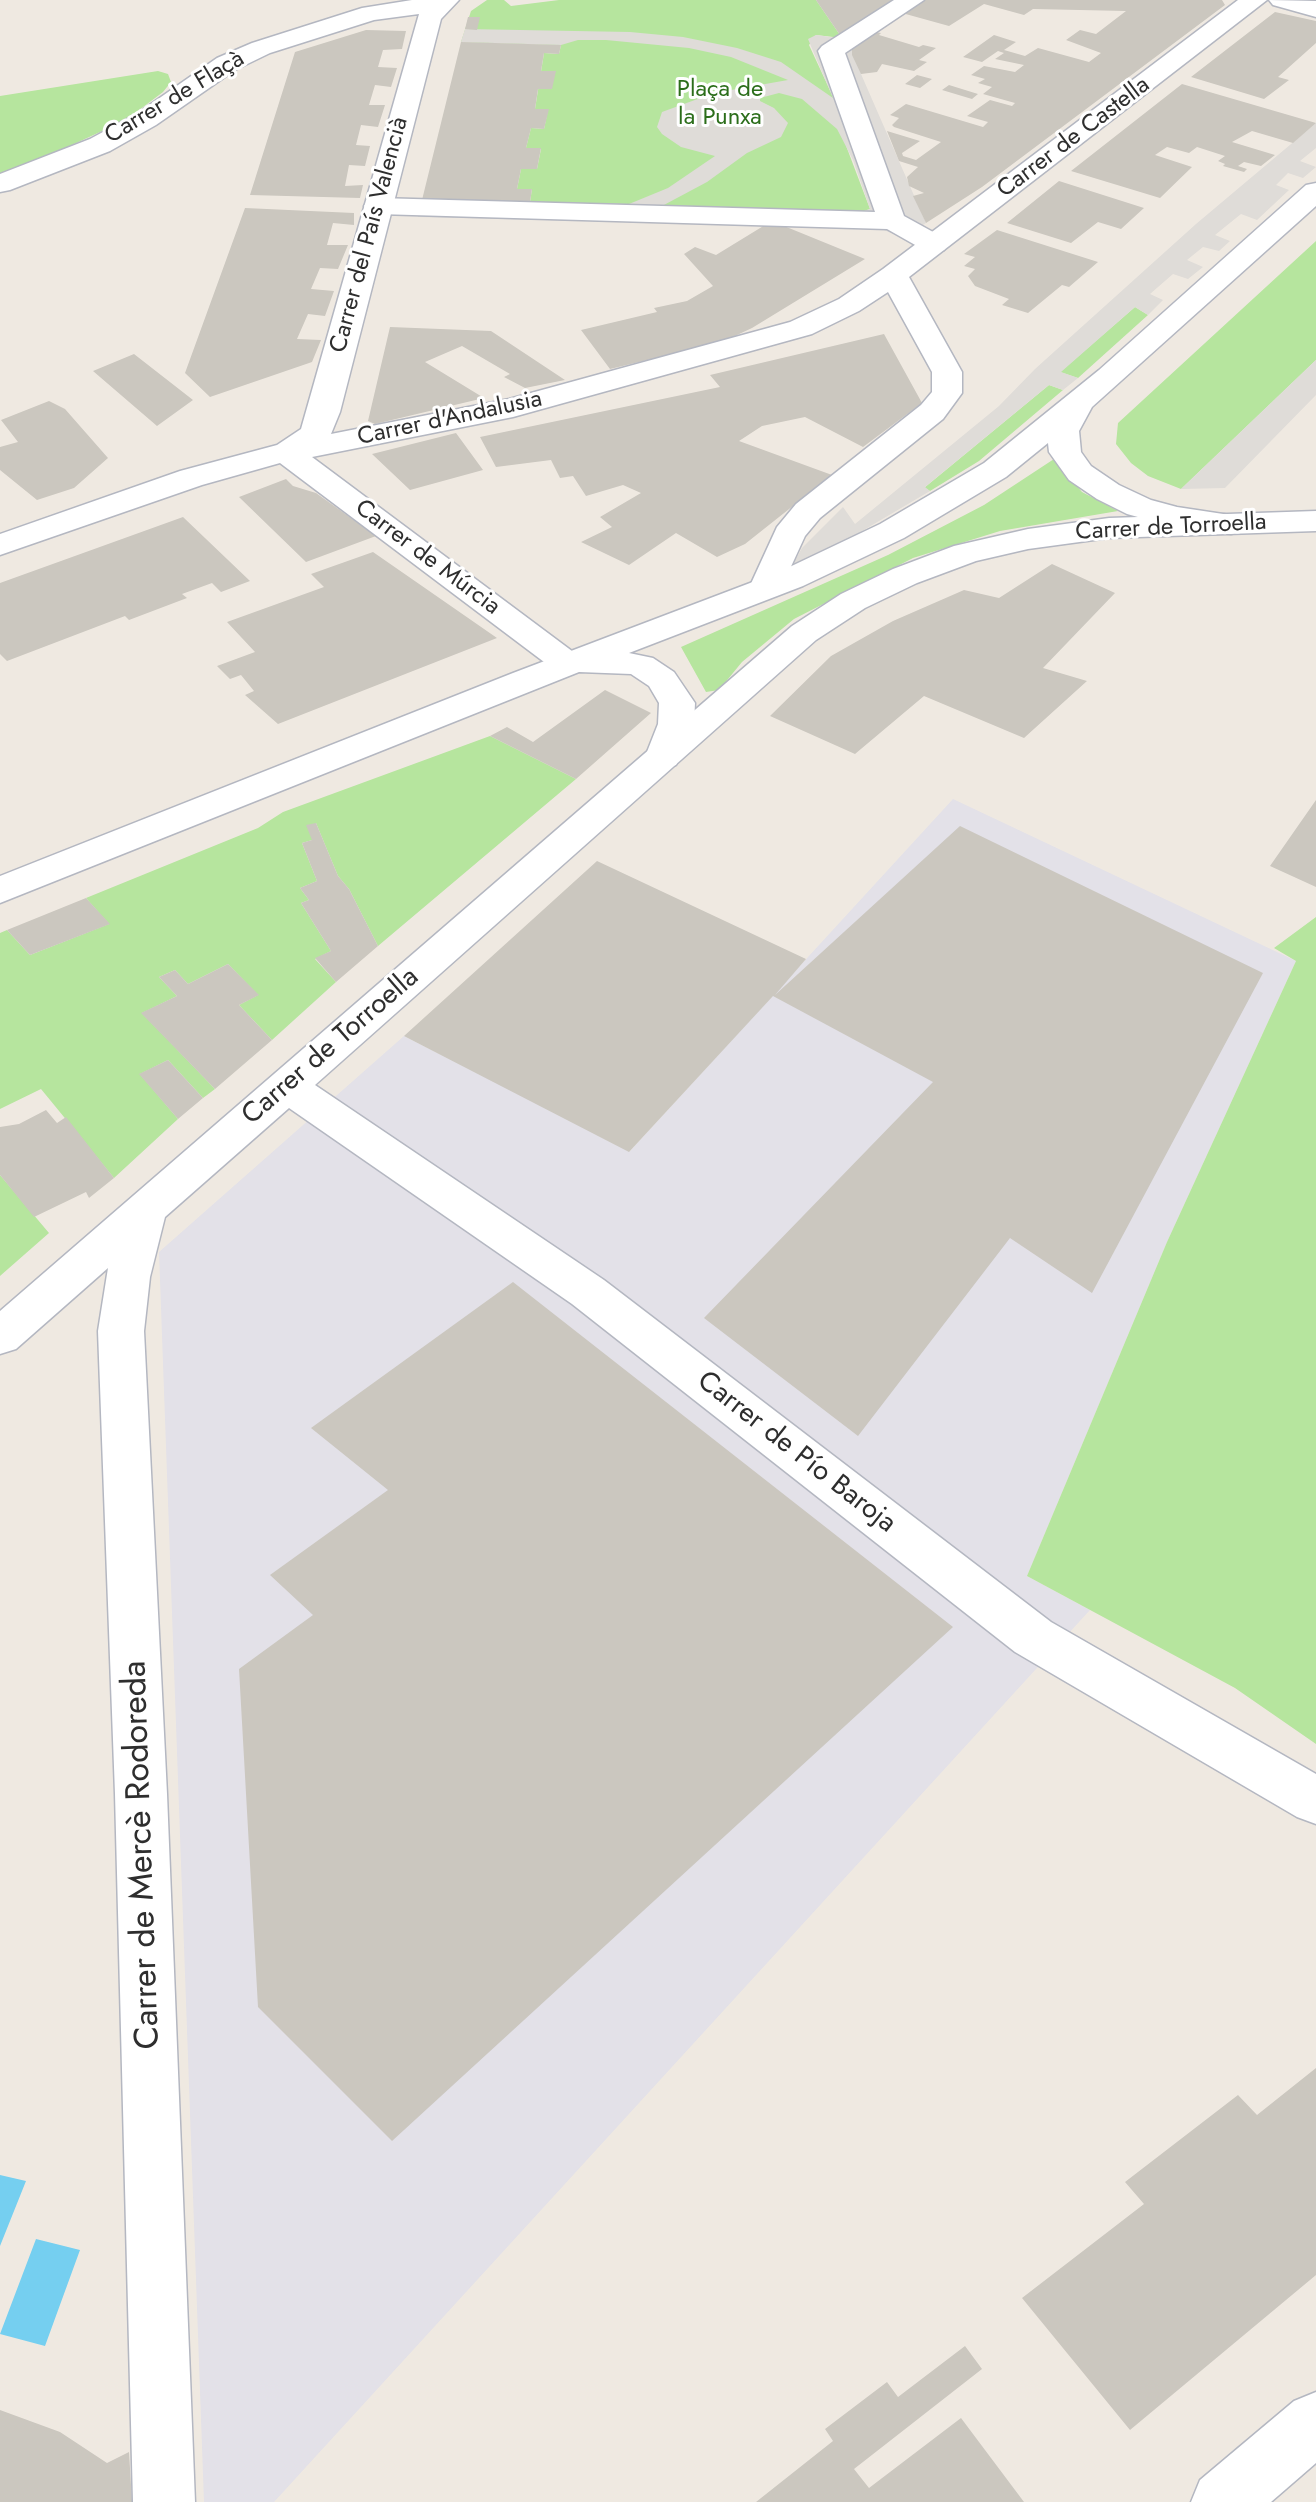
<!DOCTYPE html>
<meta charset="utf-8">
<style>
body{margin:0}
canvas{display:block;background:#efe9e1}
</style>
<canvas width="1316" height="2502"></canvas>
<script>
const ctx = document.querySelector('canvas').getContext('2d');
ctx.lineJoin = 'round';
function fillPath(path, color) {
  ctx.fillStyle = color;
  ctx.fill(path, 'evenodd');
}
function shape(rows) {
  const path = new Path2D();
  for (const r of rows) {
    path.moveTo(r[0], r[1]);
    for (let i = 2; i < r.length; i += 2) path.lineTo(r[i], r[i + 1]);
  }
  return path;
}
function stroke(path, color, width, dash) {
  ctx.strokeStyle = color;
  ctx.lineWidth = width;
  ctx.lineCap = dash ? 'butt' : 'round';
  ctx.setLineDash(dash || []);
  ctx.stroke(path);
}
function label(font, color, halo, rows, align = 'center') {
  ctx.font = font + ' Jost,sans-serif';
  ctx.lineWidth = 6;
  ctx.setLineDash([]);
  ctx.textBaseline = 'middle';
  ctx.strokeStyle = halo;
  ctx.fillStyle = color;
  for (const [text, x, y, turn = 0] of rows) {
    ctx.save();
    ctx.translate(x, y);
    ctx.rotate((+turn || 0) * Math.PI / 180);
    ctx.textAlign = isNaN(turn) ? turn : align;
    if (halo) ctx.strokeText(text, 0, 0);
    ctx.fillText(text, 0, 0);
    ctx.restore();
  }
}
fillPath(shape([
 [953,799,1296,961,1167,1242,1027,1576,1090,1610,274,2502,204,2502,159,1252,404,1036,630,1151]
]), '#e3e1e8');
fillPath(shape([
 [487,0,504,0,511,6,559,0,816,0,842,38,816,35,809,45,834,99,845,143,870,209,861,212,530,202,532,189,517,189,521,169,537,169,541,149,526,148,531,128,544,129,548,110,535,109,544,53,559,54,561,45,461,42,471,11],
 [158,71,168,74,171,82,163,92,126,120,22,168,0,174,0,96],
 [1316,241,1316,360,1181,489,1148,476,1131,463,1116,444,1118,423],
 [1135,307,1148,315,1078,378,1060,372],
 [1049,385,1063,390,979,461,930,491,924,488],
 [1054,459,1082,492,1118,511,1000,531,913,558,794,619,742,662,719,690,706,692,681,647,888,555,984,505],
 [490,736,576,779,378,946,349,889,338,876,316,823,312,840,302,843,317,881,300,888,309,900,301,903,331,951,315,959,336,982,272,1040,239,1005,258,995,228,964,188,984,175,970,159,977,177,996,142,1013,215,1089,203,1098,168,1060,140,1074,178,1119,114,1178,41,1089,0,1109,0,933,7,930,30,955,109,924,86,898,258,828,283,812],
 [1316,917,1316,1744,1235,1688,1027,1576,1167,1242,1296,961,1274,948],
 [0,1175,49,1233,0,1276]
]), '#b6e59e');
fillPath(shape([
 [465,29,630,32,683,37,737,48,781,62,833,98,808,39,816,35,845,39,876,32,861,74,926,223,903,238,879,228,418,217,422,200,629,204,668,188,715,156,681,147,662,134,657,127,662,112,714,93,788,80,731,57,689,48,606,40,578,40,561,45,461,42],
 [779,93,802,99,837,129,853,160,870,209,861,212,662,206,707,182,747,153,781,137,788,123,774,108,760,101,760,98],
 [1316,123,1316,148,1300,161,1316,167,1303,178,1288,173,1276,185,1289,190,1257,220,1241,214,1215,235,1230,241,1219,251,1203,247,1187,260,1203,267,1188,279,1173,274,1150,294,1163,300,1148,315,1135,307,1061,372,1078,378,1063,390,1049,385,925,487,930,491,845,541,792,566,802,548,843,507,855,524,999,406,1035,369,1196,224],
 [1316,360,1316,395,1225,488,1181,489]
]), '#dfdcd8');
fillPath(shape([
 [0,2175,26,2181,0,2246],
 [36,2239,80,2250,45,2346,0,2334]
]), '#75cff0');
fillPath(shape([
 [816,0,903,0,842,38],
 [922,0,1222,0,1225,5,982,187,926,223,913,196,924,193,909,186,907,177,918,167,899,161,887,131,920,141,902,153,903,156,916,160,941,142,894,127,892,125,899,118,890,115,906,104,983,127,988,122,967,116,990,100,1012,106,1015,103,983,94,992,87,978,83,985,79,971,75,984,66,1015,72,1024,65,995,59,1004,53,998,51,982,62,963,57,994,35,1016,42,1004,50,1025,56,1038,48,1089,62,1101,53,1066,40,1080,30,1096,34,1126,11,1033,9,1024,15,984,4,949,26,902,13],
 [1275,12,1316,21,1316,43,1278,77,1289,80,1264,99,1191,77],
 [468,17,480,17,477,30,465,29],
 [366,30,406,31,402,49,383,50,378,67,397,68,391,87,375,85,369,105,385,105,378,127,361,125,356,145,370,146,365,166,349,165,345,186,363,185,360,198,250,195,295,52],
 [876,32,881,33,879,35,919,47,923,45,936,48,919,60,927,62,914,71,882,64,877,72,861,74,852,55,852,46],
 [461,42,561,45,559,54,544,53,541,71,556,71,552,89,538,89,535,109,549,109,544,129,531,128,526,148,541,148,537,169,521,169,517,189,532,189,530,202,422,200],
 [917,75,932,79,920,88,905,84],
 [1182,84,1316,123,1293,143,1252,131,1232,142,1275,155,1261,166,1244,162,1238,166,1247,169,1244,172,1223,166,1225,164,1218,161,1225,156,1197,147,1189,153,1167,147,1155,155,1192,167,1160,198,1071,171],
 [949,85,978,94,972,99,942,90],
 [1059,181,1144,208,1121,229,1098,222,1071,243,1007,223],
 [245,208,354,213,354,225,333,223,327,245,348,245,338,269,320,268,311,289,334,291,325,316,308,314,297,339,321,340,312,362,210,397,185,373],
 [765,225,784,226,865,259,752,328,722,342,610,369,581,330,657,312,654,308,687,301,713,286,684,254,695,247,716,255],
 [997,230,1098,262,1069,287,1062,285,1028,313,1002,305,1009,299,975,286,968,276,975,269,964,266,975,257,964,254],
 [390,327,491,331,565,380,525,388,504,377,510,374,462,346,425,362,484,398,375,424,368,421],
 [884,334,922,403,863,447,805,417,762,426,739,441,832,475,745,544,717,557,676,533,629,565,581,542,612,527,600,517,641,493,623,485,586,496,573,476,560,478,551,460,496,467,480,437,720,387,710,375],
 [134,354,193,400,157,426,93,371],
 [49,401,65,409,108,458,74,488,37,500,0,470,0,447,18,442,1,420],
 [456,433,483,470,410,490,372,454],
 [286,479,293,486,316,493,376,536,306,562,239,497],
 [183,517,250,581,221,592,212,583,182,594,187,598,129,620,125,616,7,661,0,654,0,583],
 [373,552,497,638,278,724,245,695,254,691,241,675,230,679,217,666,255,652,227,622,324,587,311,574],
 [1052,564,1115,593,1043,668,1087,681,1024,738,924,696,855,754,770,716,831,656,893,621,964,590,999,598],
 [605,690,651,713,576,779,490,736,507,727,533,742],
 [1316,800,1316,887,1270,866],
 [316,823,338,876,349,889,378,946,336,982,315,958,331,951,301,903,309,900,300,888,317,881,302,843,312,840,306,825],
 [960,826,1263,973,1092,1293,1010,1238,858,1436,704,1318,933,1082,773,996,629,1152,404,1036,597,861,806,959,775,995],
 [86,898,110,924,30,955,7,930],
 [228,964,259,995,239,1005,272,1040,215,1089,141,1013,177,996,159,977,175,970,188,984],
 [168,1060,203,1098,178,1119,139,1074],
 [46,1110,57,1123,66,1117,114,1178,89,1198,86,1192,34,1217,0,1175,0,1127,19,1124],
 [513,1282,953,1627,392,2141,258,2007,239,1669,313,1615,270,1575,388,1490,311,1428],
 [1316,2068,1316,2275,1130,2430,1022,2298,1144,2204,1125,2182,1238,2095,1257,2115],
 [965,2346,982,2369,854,2469,869,2488,961,2418,1024,2502,756,2502,833,2441,825,2429,887,2382,898,2397],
 [0,2410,60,2432,107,2463,129,2452,132,2502,0,2502]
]), '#cbc7bf');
const pedestrian = shape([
 [894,0,924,0,845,53,904,216,944,238,948,244,944,250,934,253,924,250,887,229,378,214,368,212,364,206,368,200,378,198,875,212,818,51,822,46,894,0]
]);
const minor = shape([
 [412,0,459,0,441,19,340,412,331,434,509,399,790,322,839,299,883,269,1238,0,1267,0,909,277,962,372,962,393,943,419,820,518,805,536,778,595,766,598,754,595,749,588,777,527,796,504,921,405,932,392,932,372,888,292,859,311,812,334,513,417,312,457,580,657,586,664,580,671,568,675,556,671,280,463,202,485,0,555,0,534,180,471,277,445,301,429,419,14,374,20,270,53,235,70,156,125,110,151,10,190,0,192,0,174,90,139,138,113,217,58,252,43,362,8,412,0],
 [1269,0,1316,1,1316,17,1273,5,1269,0],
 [1316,511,1316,531,1109,538,1028,549,976,561,917,583,865,608,816,640,315,1085,604,1280,1051,1622,1316,1774,1316,1824,1297,1817,1015,1652,572,1304,289,1108,165,1217,150,1277,144,1331,167,1794,195,2502,133,2502,115,1794,98,1331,108,1268,16,1349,0,1354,0,1311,792,626,841,594,893,569,954,546,1028,529,1109,518,1316,511],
 [1316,2392,1316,2463,1271,2502,1191,2502,1200,2480,1294,2401,1316,2392]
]);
const tertiary = shape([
 [1316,183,1316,206,1092,407,1079,431,1081,452,1091,466,1119,485,1151,500,1177,507,1243,517,1247,524,1243,531,1231,534,1174,527,1127,514,1097,499,1069,480,1049,452,1048,443,1006,477,904,538,803,586,629,653,653,658,674,672,695,703,694,724,676,765,663,768,650,765,645,757,658,724,659,703,649,686,631,674,579,672,0,903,0,876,513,673,779,572,880,524,984,463,1099,370,1306,185,1316,183]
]);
stroke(pedestrian, '#b4b7c1', 3);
stroke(minor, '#b4b7c1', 3);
stroke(tertiary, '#b4b7c1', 3);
fillPath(pedestrian, '#fff');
fillPath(minor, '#fff');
fillPath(tertiary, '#fff');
label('24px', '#2c6e1b', '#fff', [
 ["Plaça de",720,90],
 ["la Punxa",720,118]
]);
label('24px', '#2e2e2e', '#fff', [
 ["Carrer de Flaçà",175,98,-31],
 ["Carrer de Castella",1074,138,-37],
 ["Carrer del País Valencià",370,235,-75],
 ["Carrer d'Andalusia",450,419,-12],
 ["Carrer de Torroella",1171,528,-3],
 ["Carrer de Múrcia",427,558,37]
]);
label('28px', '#2e2e2e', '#fff', [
 ["Carrer de Torroella",331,1047,-41],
 ["Carrer de Pío Baroja",796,1453,38]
]);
label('34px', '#2e2e2e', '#fff', [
 ["Carrer de Mercè Rodoreda",143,1855,-92]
]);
</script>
